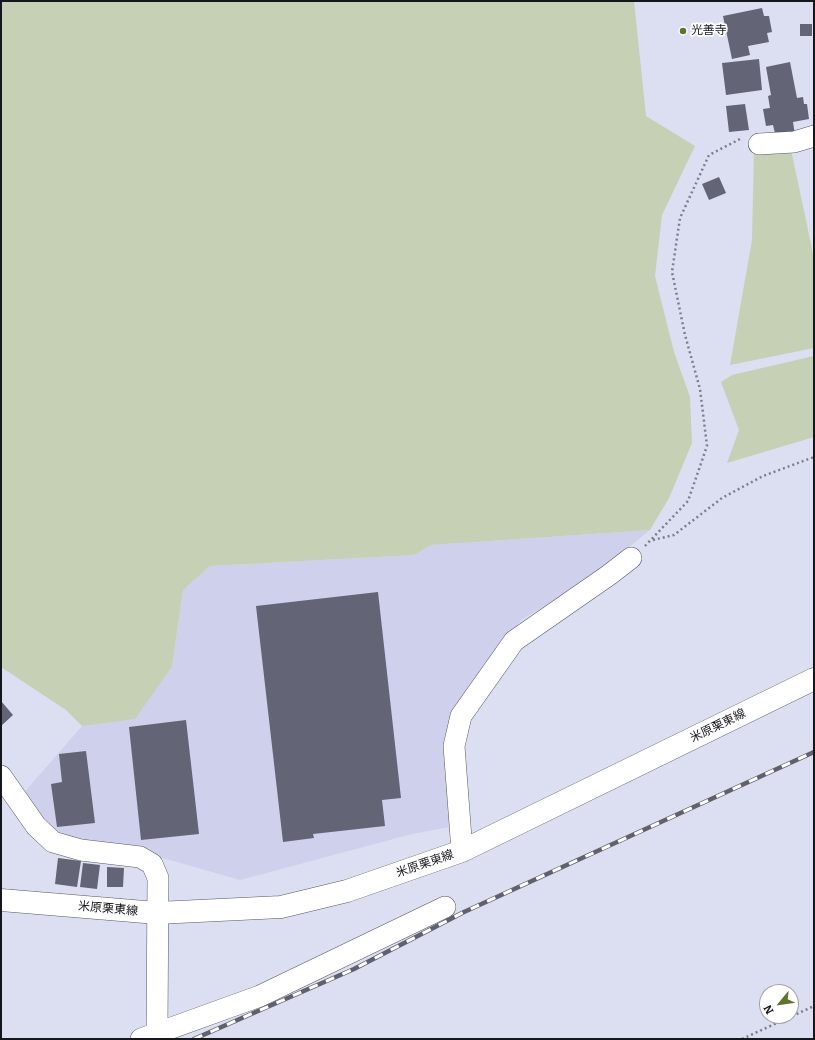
<!DOCTYPE html>
<meta charset="utf-8">
<style>
body{margin:0}
#map{position:relative;width:815px;height:1040px;overflow:hidden;background:#dcdef2;font-family:Bitter,serif}
canvas{display:block}
.frame{position:absolute;inset:0;border:2px solid #16161d;pointer-events:none}
.north{position:absolute;left:759px;top:984px;width:40px;height:40px;box-sizing:border-box;background:#fff;border:1px solid #a2a2a5;border-radius:50%;rotate:241deg;font-size:11px;font-weight:700;line-height:16px;text-align:center;color:#16161d}
.north::after{content:'';display:block;margin:auto;width:14px;height:18px;background:#5e7527;clip-path:polygon(50% 0,100% 100%,50% 72%,0 100%)}
</style>
<div id="map">
<canvas width="815" height="1040"></canvas>
<div class="frame"></div>
<div class="north">N</div>
</div>
<script>
const ctx = document.querySelector('canvas').getContext('2d');
ctx.lineJoin = 'round';
function fillPath(path, color) {
  ctx.fillStyle = color;
  ctx.fill(path, 'evenodd');
}
function shape(rows) {
  const path = new Path2D();
  for (const r of rows) {
    path.moveTo(r[0], r[1]);
    for (let i = 2; i < r.length; i += 2) path.lineTo(r[i], r[i + 1]);
  }
  return path;
}
function stroke(path, color, width, dash) {
  ctx.strokeStyle = color;
  ctx.lineWidth = width;
  ctx.lineCap = dash ? 'butt' : 'round';
  ctx.setLineDash(dash || []);
  ctx.stroke(path);
}
function label(font, color, halo, rows, align = 'center') {
  ctx.font = font + ' Bitter,"Noto Sans JP",serif';
  ctx.lineWidth = 3.5;
  ctx.setLineDash([]);
  ctx.textBaseline = 'middle';
  ctx.strokeStyle = halo;
  ctx.fillStyle = color;
  for (const [text, x, y, turn = 0] of rows) {
    ctx.save();
    ctx.translate(x, y);
    ctx.rotate((+turn || 0) * Math.PI / 180);
    ctx.textAlign = isNaN(turn) ? turn : align;
    if (halo) ctx.strokeText(text, 0, 0);
    ctx.fillText(text, 0, 0);
    ctx.restore();
  }
}
fillPath(shape([
 [650,530,584,584,581,584,521,620,479,675,458,712,455,826,412,834,240,880,135,850,53,836,22,795,82,726,135,718,172,667,183,590,210,566,414,555,431,545]
]), '#cfd0ec');
fillPath(shape([
 [1,1,634,1,646,116,695,146,662,215,655,276,674,352,690,397,692,443,669,498,650,530,431,545,414,555,210,566,183,590,172,667,135,719,82,726,66,710,1,667],
 [790,145,814,258,814,348,730,365,752,240,754,151],
 [814,356,814,437,727,463,739,430,721,382,732,375]
]), '#c6d0b4');
fillPath(shape([
 [762,8,764,16,769,16,772,32,767,33,769,42,748,46,750,55,732,59,723,16],
 [800,24,812,24,812,36,800,36],
 [759,59,762,90,726,95,722,63],
 [790,62,797,98,803,97,804,104,807,104,809,119,793,122,795,135,776,138,773,125,766,126,763,109,770,108,768,96,771,95,766,67],
 [745,104,749,130,729,132,726,106],
 [719,177,726,193,709,200,702,184],
 [378,592,401,798,382,800,385,826,313,834,314,838,283,842,256,606],
 [1,701,13,715,1,726],
 [186,720,199,834,141,840,129,727],
 [86,751,95,823,57,827,51,784,62,782,59,754],
 [58,858,81,861,77,887,55,884],
 [83,863,100,865,97,889,80,887],
 [107,867,124,868,123,887,107,887]
]), '#636475');
const minor = shape([
 [759,144,794,142,814,136],
 [1,776,36,826,53,842,81,850,140,857,152,864,158,878,157,1032],
 [462,851,454,746,461,716,514,641,609,575,631,558],
 [141,1039,260,996,445,907]
]);
const major = shape([
 [1,900,157,913,281,907,347,891,462,851,814,679]
]);
stroke(minor, '#555667', 22);
stroke(major, '#555667', 23);
stroke(shape([
 [653,540,674,535,722,498,763,476,814,457],
 [645,546,688,501,707,446,700,389,685,335,672,272,680,218,709,155,740,139],
 [742,1039,814,1006]
]), '#7d7e8c', 2.5, [2, 3]);
stroke(minor, '#fff', 21);
stroke(major, '#fff', 22);
const rail = shape([
 [194,1039,354,969,464,912,814,752]
]);
stroke(rail, '#60616d', 4.5);
stroke(rail, '#fff', 3, [9]);
for (const [x, y, r, color] of [
 [683,31,4,"#5e7527"]
]) {
  const dot = new Path2D();
  dot.arc(x, y, r, 0, 2 * Math.PI);
  ctx.fillStyle = color;
  ctx.fill(dot);
  stroke(dot, '#fff', 1.5);
}
label('12px', '#16161d', '#fff', [
 ["光善寺",691,31]
], 'left');
label('12px', '#16161d', '#fff', [
 ["米原栗東線",718,726,-26],
 ["米原栗東線",425,864,-19],
 ["米原栗東線",108,909,5]
]);
</script>
